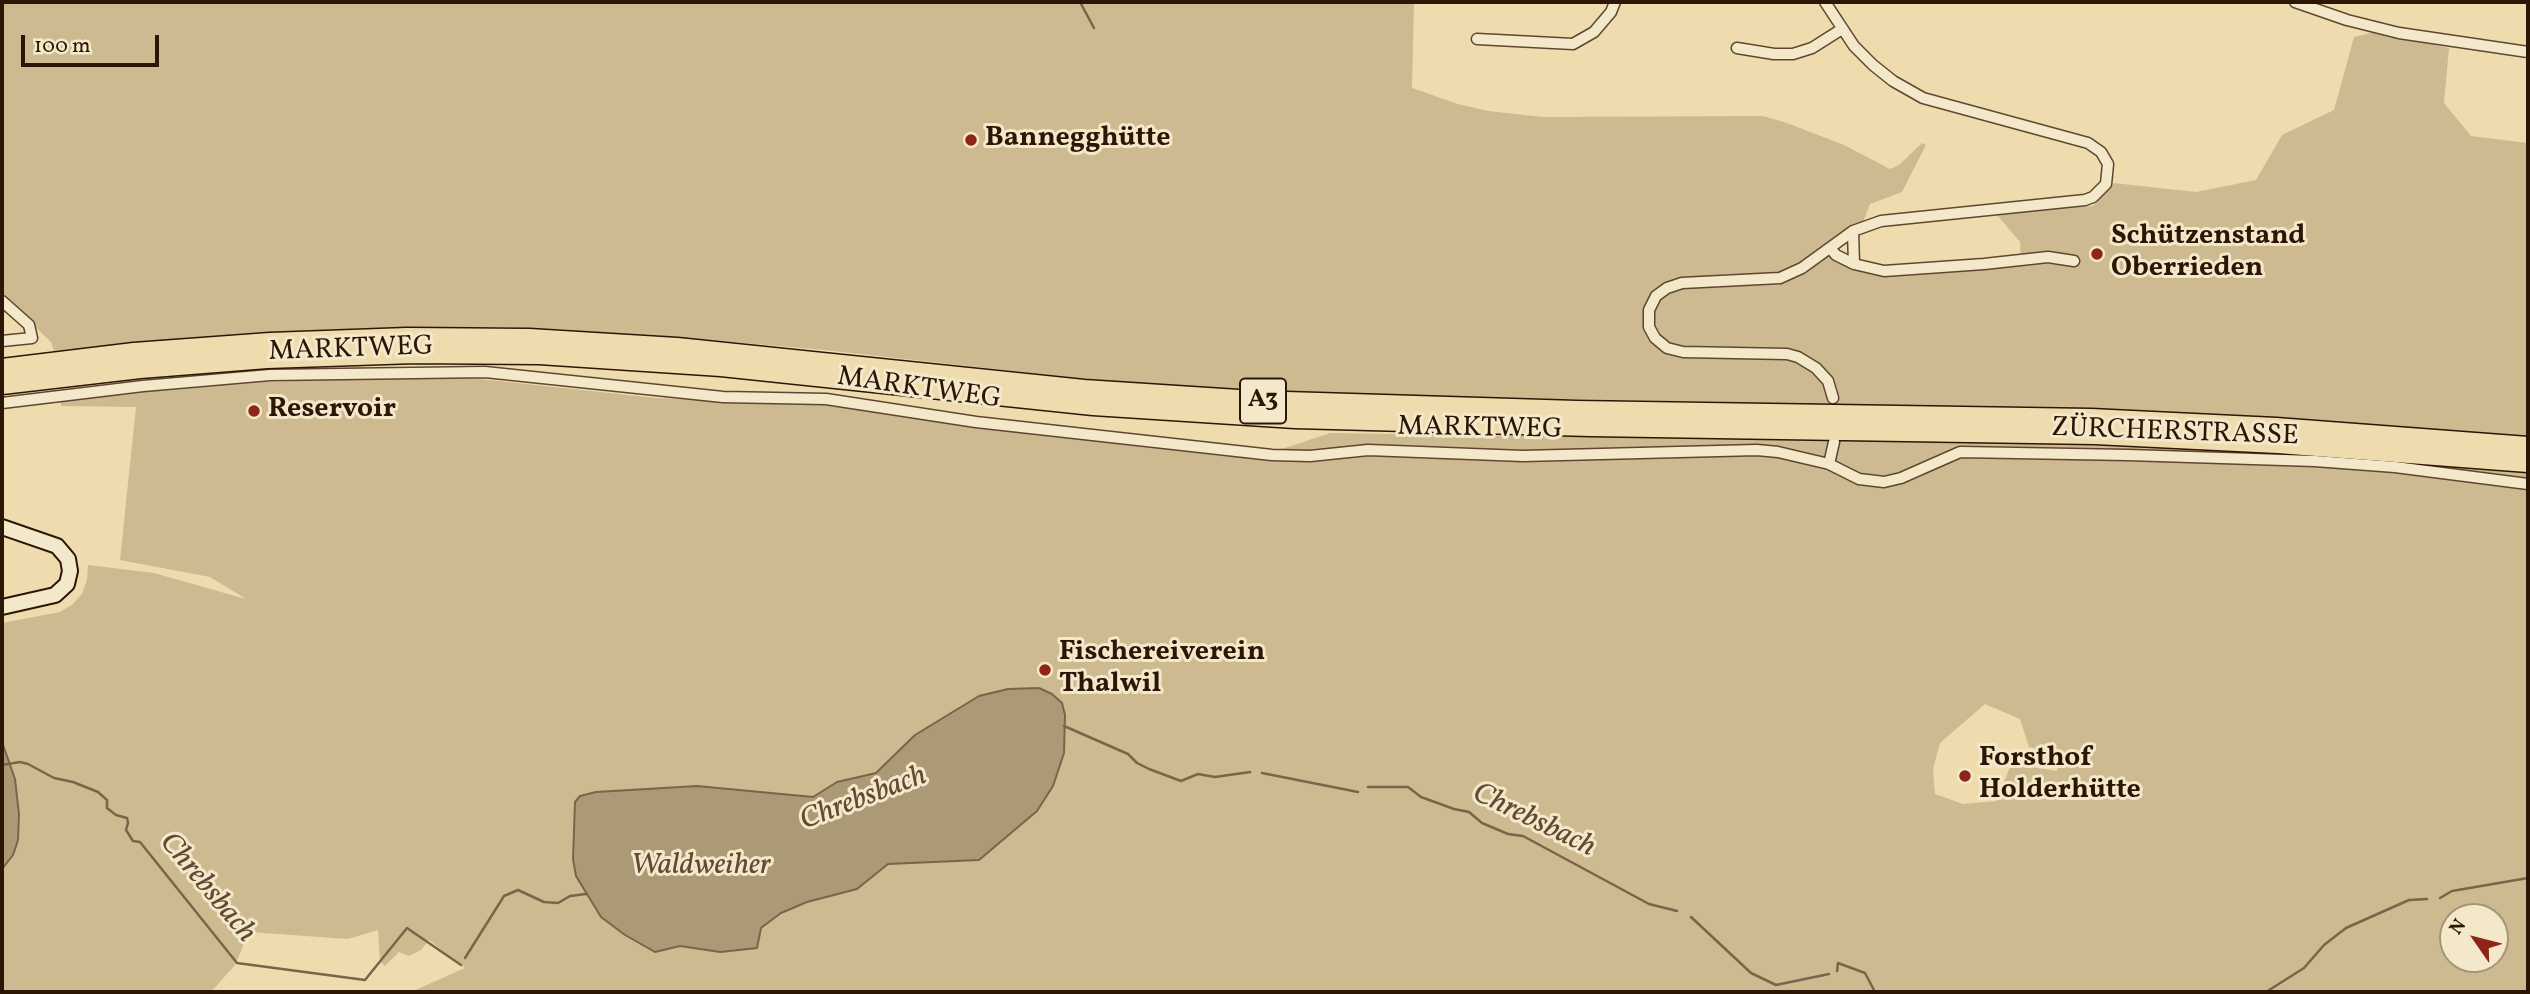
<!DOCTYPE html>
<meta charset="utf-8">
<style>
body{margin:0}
#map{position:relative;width:2530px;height:994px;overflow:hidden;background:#eedcae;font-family:Vollkorn,serif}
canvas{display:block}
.frame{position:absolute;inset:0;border:4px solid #2c1606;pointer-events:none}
.north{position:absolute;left:2439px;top:903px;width:70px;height:70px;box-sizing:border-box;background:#f4e8ca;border:2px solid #a4947c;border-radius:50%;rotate:305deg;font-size:19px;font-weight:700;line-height:28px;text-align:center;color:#2c1606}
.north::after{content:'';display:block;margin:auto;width:24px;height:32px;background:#8f2418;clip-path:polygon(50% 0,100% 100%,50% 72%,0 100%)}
.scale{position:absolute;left:21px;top:35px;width:138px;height:32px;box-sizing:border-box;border:4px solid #2c1606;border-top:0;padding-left:9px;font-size:21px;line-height:24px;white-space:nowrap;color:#2c1606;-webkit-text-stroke:5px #f4e8ca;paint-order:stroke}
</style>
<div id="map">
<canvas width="2530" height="994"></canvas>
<div class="frame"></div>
<div class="north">N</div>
<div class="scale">100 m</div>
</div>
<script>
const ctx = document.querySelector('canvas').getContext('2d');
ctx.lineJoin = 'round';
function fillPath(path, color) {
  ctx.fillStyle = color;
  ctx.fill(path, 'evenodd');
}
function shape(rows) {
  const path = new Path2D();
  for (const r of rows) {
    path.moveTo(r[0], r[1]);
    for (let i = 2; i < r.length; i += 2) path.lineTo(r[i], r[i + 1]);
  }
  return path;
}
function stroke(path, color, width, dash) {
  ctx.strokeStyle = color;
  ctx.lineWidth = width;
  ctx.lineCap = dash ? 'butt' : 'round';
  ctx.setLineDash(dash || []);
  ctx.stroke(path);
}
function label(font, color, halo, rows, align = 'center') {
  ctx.font = font + ' Vollkorn,serif';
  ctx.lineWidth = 6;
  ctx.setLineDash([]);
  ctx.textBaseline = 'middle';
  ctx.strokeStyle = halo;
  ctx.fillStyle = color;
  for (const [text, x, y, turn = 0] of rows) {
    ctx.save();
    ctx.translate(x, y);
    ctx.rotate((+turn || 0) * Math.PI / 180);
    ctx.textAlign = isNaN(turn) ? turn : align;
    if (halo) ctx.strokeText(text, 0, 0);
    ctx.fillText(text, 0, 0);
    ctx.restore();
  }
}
fillPath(shape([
 [2,2,1414,2,1412,88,1458,104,1488,111,1543,117,1763,116,1787,123,1844,145,1890,169,1899,165,1922,143,1926,145,1902,192,1870,204,1861,227,1830,248,1867,268,2021,260,2020,242,1994,211,2093,206,2114,183,2196,192,2256,180,2282,135,2334,110,2354,37,2374,32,2449,48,2444,103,2471,136,2528,143,2528,992,411,992,465,968,429,940,421,950,409,956,399,952,385,966,380,961,378,930,348,939,249,932,235,965,211,992,2,992,2,869,13,855,18,840,19,814,15,779,2,742,2,623,60,612,73,604,82,594,87,580,88,565,154,573,246,599,210,577,120,560,136,407,61,406,61,394,263,382,452,376,656,398,836,405,962,425,1255,458,1330,433,1724,439,1726,402,1439,397,1256,390,1103,381,824,350,651,335,507,327,373,328,249,333,54,351,51,342,2,295],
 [1985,704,2020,719,2029,747,2059,754,2057,771,2011,764,1997,801,1963,804,1935,794,1933,769,1940,743],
 [915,735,1037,811,979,860,888,864,857,889,807,902,781,913,761,928,720,952,625,935,601,917,576,875,597,792,697,786,813,797,837,782,876,773],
 [2453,917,2495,917,2495,959,2453,959]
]), '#cdba91');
const water = shape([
 [1039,688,1052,694,1062,703,1065,715,1064,753,1053,786,1037,811,979,860,888,864,857,889,807,902,781,913,761,928,757,948,720,952,680,946,655,952,625,935,601,917,576,876,573,859,575,802,580,796,596,792,697,786,813,797,837,782,876,773,915,735,979,696,1008,689,1039,688],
 [2,742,15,779,19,814,18,840,13,855,2,869,2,742]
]);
fillPath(water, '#ac9975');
stroke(water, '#796549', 2);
stroke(shape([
 [1080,2,1094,28],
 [1064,726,1128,754,1137,763,1149,769,1181,781,1198,774,1215,777,1250,772],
 [2,765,20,762,28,764,54,778,73,782,98,792,107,800,107,808,116,815,127,818,128,823,126,830,133,841,140,842,237,963,365,980,407,928,461,965],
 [1262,773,1358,792],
 [1368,787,1408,787,1421,797,1454,809,1469,812,1482,823,1508,834,1523,836,1649,904,1677,911],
 [2440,898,2452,891,2528,878],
 [1691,917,1751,973,1776,985,1829,974],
 [465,958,504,896,518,890,544,902,558,903,570,896,586,894],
 [1837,971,1838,963,1865,973,1875,992],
 [2266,992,2304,968,2324,945,2346,928,2409,900,2427,899]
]), '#796549', 2.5);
const minor = shape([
 [1825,2,1854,46,1873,65,1893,81,1923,98,2088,143,2101,152,2108,164,2106,184,2093,197,2085,200,1881,221,1853,231,1802,268,1780,278,1682,283,1667,288,1656,296,1649,310,1649,327,1655,338,1667,348,1683,352,1787,354,1798,357,1816,368,1828,381,1833,398],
 [2295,2,2347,20,2399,33,2528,52],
 [1477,39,1573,44,1594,32,1611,12,1615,2],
 [1737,48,1774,54,1793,54,1812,48,1842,29],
 [1853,231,1854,264],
 [1830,248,1836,255,1854,264,1884,271,1984,264,2048,257,2074,261],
 [2,301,29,325,32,338,2,341],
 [2,403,143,386,270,375,485,372,723,397,826,399,976,422,1272,455,1310,456,1368,450,1523,456,1757,450,1778,452,1829,464,1859,479,1884,482,1901,478,1960,452,2128,455,2315,461,2395,467,2528,484],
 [1829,464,1834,442]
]);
const secondary = shape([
 [2,527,57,546,68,559,70,571,67,584,55,595,2,607]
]);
const motorway = shape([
 [2,368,134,352,270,342,407,337,529,338,677,347,1084,389,1254,400,1577,410,2091,418,2276,427,2528,446],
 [2,385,140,369,267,359,415,354,539,355,721,367,1093,406,1295,419,1591,427,2095,435,2278,444,2528,463]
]);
stroke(minor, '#5c4830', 13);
stroke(secondary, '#2c1606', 18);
stroke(motorway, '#2c1606', 21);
stroke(minor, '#f4e8ca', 10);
stroke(secondary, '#f4e8ca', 14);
stroke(motorway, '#eedcae', 18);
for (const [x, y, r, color] of [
 [971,140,7,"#8f2418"],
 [2097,254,7,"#8f2418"],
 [254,411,7,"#8f2418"],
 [1045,670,7,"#8f2418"],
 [1965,776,7,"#8f2418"]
]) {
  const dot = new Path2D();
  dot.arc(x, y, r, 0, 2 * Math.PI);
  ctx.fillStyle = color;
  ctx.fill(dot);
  stroke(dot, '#f4e8ca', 2.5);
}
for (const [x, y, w] of [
 [1263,401,46]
]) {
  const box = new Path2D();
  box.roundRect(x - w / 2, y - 22.5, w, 45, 5);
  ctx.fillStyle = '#f4e8ca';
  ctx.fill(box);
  stroke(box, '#2c1606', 2);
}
label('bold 26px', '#2c1606', null, [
 ["A3",1263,401]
]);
label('bold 28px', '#2c1606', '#f4e8ca', [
 ["Bannegghütte",985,140],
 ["Schützenstand",2111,238],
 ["Oberrieden",2111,270],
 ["Reservoir",268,411],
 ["Fischereiverein",1059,654],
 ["Thalwil",1059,686],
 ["Forsthof",1979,760],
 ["Holderhütte",1979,792]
], 'left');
label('28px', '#2c1606', '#f4e8ca', [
 ["MARKTWEG",351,351,-2],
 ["MARKTWEG",919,390,8],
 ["MARKTWEG",1480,430,1],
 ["ZÜRCHERSTRASSE",2175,434,2]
]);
label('italic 30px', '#5f4a32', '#f4e8ca', [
 ["Chrebsbach",864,800,-21],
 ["Chrebsbach",1533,822,26],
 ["Waldweiher",701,867],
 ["Chrebsbach",206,889,50]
]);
</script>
